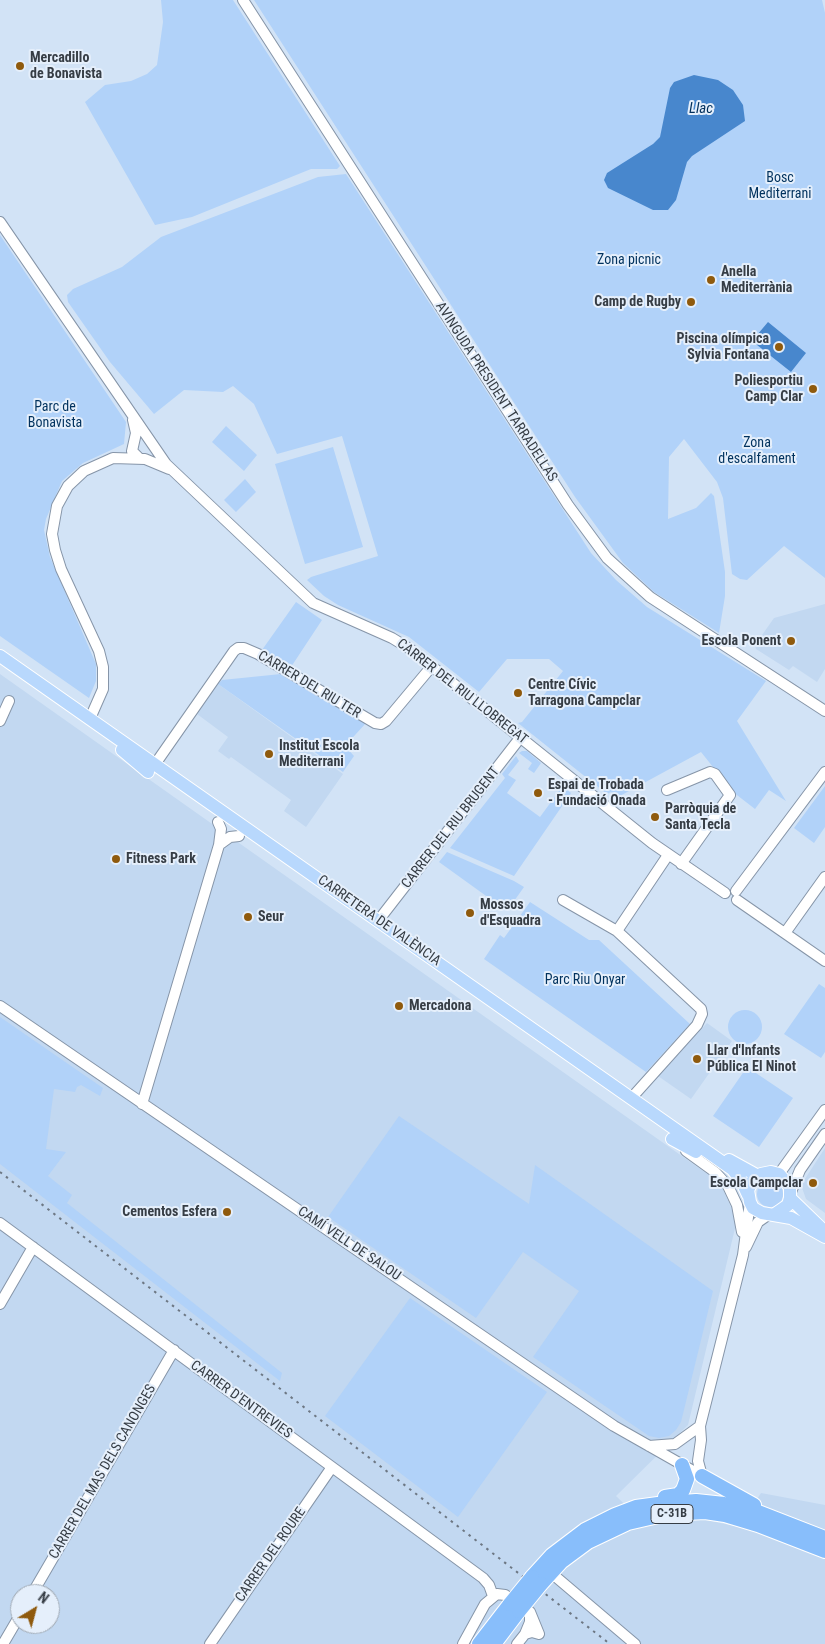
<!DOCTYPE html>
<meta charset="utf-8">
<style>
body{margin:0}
#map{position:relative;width:825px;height:1644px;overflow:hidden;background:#d2e3f6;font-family:"Roboto Condensed",sans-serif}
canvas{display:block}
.north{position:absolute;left:10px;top:1584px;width:50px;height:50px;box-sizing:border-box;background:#e5effb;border:1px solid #9fa8b2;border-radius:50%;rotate:37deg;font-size:14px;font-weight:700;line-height:20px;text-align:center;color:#363d45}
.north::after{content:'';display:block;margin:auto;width:18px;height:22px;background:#8f5a0d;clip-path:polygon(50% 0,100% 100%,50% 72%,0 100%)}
</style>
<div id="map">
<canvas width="825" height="1644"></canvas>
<div class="north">N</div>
</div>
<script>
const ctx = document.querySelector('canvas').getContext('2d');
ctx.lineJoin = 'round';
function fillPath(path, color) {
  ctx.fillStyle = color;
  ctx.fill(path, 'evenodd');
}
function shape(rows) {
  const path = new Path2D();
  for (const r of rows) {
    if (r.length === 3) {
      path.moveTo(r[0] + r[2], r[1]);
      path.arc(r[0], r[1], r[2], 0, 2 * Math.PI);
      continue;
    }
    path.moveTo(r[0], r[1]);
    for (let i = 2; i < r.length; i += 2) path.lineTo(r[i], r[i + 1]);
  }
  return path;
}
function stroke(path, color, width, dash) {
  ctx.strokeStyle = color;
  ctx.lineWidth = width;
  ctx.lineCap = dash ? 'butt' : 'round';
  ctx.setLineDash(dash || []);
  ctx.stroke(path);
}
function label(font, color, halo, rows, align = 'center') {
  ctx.font = font + ' "Roboto Condensed",sans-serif';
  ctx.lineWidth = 4;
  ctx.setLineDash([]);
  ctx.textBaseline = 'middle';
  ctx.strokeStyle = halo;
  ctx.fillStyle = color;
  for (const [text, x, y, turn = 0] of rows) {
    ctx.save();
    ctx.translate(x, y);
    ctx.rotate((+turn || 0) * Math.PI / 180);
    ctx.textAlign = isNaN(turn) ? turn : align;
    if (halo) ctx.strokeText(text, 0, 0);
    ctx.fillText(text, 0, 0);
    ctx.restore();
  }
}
fillPath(shape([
 [825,604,825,669,817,682,793,666,789,670,756,649,755,645,774,618],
 [0,674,720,1183,737,1220,688,1425,616,1496,645,1524,697,1518,739,1527,761,1493,825,1505,825,1644,0,1644],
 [20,1594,50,1594,50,1624,20,1624],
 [218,684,343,774,306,827,284,811,291,800,231,757,229,759,218,751,228,737,197,714],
 [707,1023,732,1041,691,1099,658,1076],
 [825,1148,825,1213,806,1199,801,1185]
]), '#c2d8f1');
fillPath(shape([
 [161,0,233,0,340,166,337,169,311,169,192,217,155,225,85,102,105,85,131,81,147,74,157,65,163,22],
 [254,0,822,0,825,13,825,578,784,546,747,580,740,579,732,574,723,498,717,482,684,439,669,457,668,519,696,508,711,493,714,496,725,572,725,596,719,633,654,592,623,563,575,497],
 [346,174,591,553,616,580,647,607,766,681,737,721,786,801,769,790,755,809,733,792,701,752,618,797,611,792,607,794,518,723,522,722,563,671,549,659,507,659,479,692,409,637,338,605,324,596,307,580,311,577,378,556,342,436,277,454,254,404,233,386,223,392,184,390,154,414,110,362,68,302,67,295,73,289,122,267,161,237,318,177],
 [0,235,126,422,124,444,83,463,62,481,46,519,44,530,50,557,96,664,96,681,89,698,0,636],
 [226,426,257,455,244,471,212,442],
 [333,447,363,547,305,564,275,464],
 [245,479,256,492,236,512,224,500],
 [296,602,322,620,291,667,262,650],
 [281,674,366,723,345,746,354,756,343,772,218,684,222,680],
 [522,751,527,751,541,763,534,773,528,769,532,763,519,753],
 [516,756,519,761,508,775,516,780,507,793,540,817,559,791,550,785,554,779,571,793,514,876,450,848,505,778,502,774],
 [825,786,825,827,814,843,794,828],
 [447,852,514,881,524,887,507,911,439,862],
 [530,902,589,940,599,940,690,1024,646,1072,484,959,500,935,504,938],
 [819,984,825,988,825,1052,821,1058,784,1034],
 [745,1027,17],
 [0,1017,103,1088,100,1096,81,1085,77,1087,75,1092,54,1089,46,1149,66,1152,48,1176,72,1195,67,1203,282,1373,280,1381,0,1164],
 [747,1067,793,1098,759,1147,713,1116],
 [399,1116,529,1204,535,1165,713,1291,681,1422,676,1430,669,1436,659,1438,649,1436,533,1357,579,1291,523,1252,476,1318,328,1217],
 [770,1194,13],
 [410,1298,547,1392,458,1517,325,1416]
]), '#b1d2f9');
fillPath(shape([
 [694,75,718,80,733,90,743,105,745,121,692,156,687,162,676,200,668,210,653,210,608,188,604,180,607,173,653,144,660,137,670,88,674,82],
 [768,322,806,353,791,372,752,341]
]), '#4887cd');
const minor = shape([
 [243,0,568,505,607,558,650,597,825,711],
 [0,222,166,464,313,603,392,638,410,649,652,843,725,893],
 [133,420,136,433,132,451,139,458],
 [92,714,103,689,103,667,99,651,61,569,55,550,52,534,57,506,68,486,84,471,113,458,145,459,169,469],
 [0,721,9,701],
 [158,760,234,651,238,648,244,648,258,654,375,723,381,724,386,721,432,666],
 [667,790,710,772,715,774,730,795,681,864],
 [218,822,221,829,219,845,230,837,239,836],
 [736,891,825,772],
 [563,900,617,931,701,1009,702,1014,697,1025,635,1094],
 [737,900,825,961],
 [381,917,520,738],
 [617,931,668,855],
 [785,933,825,877],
 [0,1006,614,1426,702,1476],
 [142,1104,219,845],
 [686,1151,715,1172,728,1186,737,1205,742,1232],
 [779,1174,825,1110],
 [791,1192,800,1170,825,1134],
 [0,1223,483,1578,489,1585,493,1596],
 [746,1247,758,1222,768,1215],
 [0,1304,33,1247],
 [649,1446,675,1444,700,1426],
 [702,1476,698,1461,701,1440,700,1426,743,1255,750,1202],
 [556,1577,635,1644],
 [32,1594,174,1350],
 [525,1634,532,1632,539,1634,530,1612],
 [3,1644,20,1615],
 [210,1644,332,1467],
 [463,1644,485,1604,497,1594,505,1595,530,1612,530,1622,525,1634,517,1644]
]);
const major = shape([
 [0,656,732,1169,741,1180,748,1195],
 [122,750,148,772],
 [672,1139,696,1152],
 [729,1160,758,1176],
 [790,1198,821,1228],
 [775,1214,788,1205,790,1198,790,1187,779,1174,771,1172,761,1174,753,1180,748,1190,750,1202,753,1208,762,1213,791,1218,825,1237]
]);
const highway = shape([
 [702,1476,754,1505],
 [665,1497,678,1495,683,1490,687,1479,682,1465],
 [532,1577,552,1555,585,1530,615,1515,636,1507,658,1504,696,1501,724,1504,753,1510,825,1538],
 [541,1584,561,1562,588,1542,628,1523,667,1514,705,1512,725,1515,758,1525,825,1551],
 [479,1644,510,1604],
 [494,1644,519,1611]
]);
stroke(minor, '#8695a8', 12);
stroke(major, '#fff', 14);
stroke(highway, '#fff', 16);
stroke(minor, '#fff', 10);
stroke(major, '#b8d8fd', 12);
stroke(highway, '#88befb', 14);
stroke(shape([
 [0,1172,610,1644]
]), '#6d7783', 2, [2.5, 5]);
const highwayBridge = shape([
 [510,1604,532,1577],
 [519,1611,541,1584]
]);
stroke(highwayBridge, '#fff', 16, []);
stroke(highwayBridge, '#88befb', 14);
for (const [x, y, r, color] of [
 [20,66,5,"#8f5a0d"],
 [711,280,5,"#8f5a0d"],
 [691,302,5,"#8f5a0d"],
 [779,347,5,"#8f5a0d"],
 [813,389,5,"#8f5a0d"],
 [791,641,5,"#8f5a0d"],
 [518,693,5,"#8f5a0d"],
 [269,754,5,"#8f5a0d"],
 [538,793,5,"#8f5a0d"],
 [655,817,5,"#8f5a0d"],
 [116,859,5,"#8f5a0d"],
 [470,913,5,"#8f5a0d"],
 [248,917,5,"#8f5a0d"],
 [399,1006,5,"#8f5a0d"],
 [697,1059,5,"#8f5a0d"],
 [813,1183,5,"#8f5a0d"],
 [227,1212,5,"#8f5a0d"]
]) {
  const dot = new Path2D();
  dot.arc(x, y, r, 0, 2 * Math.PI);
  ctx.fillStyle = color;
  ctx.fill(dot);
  stroke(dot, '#e5effb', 2);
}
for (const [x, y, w] of [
 [672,1514,42]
]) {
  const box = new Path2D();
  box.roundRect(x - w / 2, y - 9.5, w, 19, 4);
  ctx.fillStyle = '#e5effb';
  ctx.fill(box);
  stroke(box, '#363d45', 1);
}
label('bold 12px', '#363d45', null, [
 ["C-31B",672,1514]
]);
label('bold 14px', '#363d45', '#e5effb', [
 ["Mercadillo",30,58],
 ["de Bonavista",30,74],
 ["Anella",721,272],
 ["Mediterrània",721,288],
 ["Camp de Rugby",681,302,"right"],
 ["Piscina olímpica",769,339,"right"],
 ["Sylvia Fontana",769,355,"right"],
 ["Poliesportiu",803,381,"right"],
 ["Camp Clar",803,397,"right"],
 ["Escola Ponent",781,641,"right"],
 ["Centre Cívic",528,685],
 ["Tarragona Campclar",528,701],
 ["Institut Escola",279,746],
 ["Mediterrani",279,762],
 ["Espai de Trobada",548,785],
 ["- Fundació Onada",548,801],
 ["Parròquia de",665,809],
 ["Santa Tecla",665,825],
 ["Fitness Park",126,859],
 ["Mossos",480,905],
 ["d'Esquadra",480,921],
 ["Seur",258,917],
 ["Mercadona",409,1006],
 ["Llar d'Infants",707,1051],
 ["Pública El Ninot",707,1067],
 ["Escola Campclar",803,1183,"right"],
 ["Cementos Esfera",217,1212,"right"]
], 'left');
label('14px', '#01325e', '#e5effb', [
 ["Bosc",780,178],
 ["Mediterrani",780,194],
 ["Zona picnic",629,260],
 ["Parc de",55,407],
 ["Bonavista",55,423],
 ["Zona",757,443],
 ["d'escalfament",757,459],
 ["Parc Riu Onyar",585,980]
]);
label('14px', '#363d45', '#e5effb', [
 ["AVINGUDA PRESIDENT TARRADELLAS",496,392,57],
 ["CARRER DEL RIU TER",309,685,31],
 ["CARRER DEL RIU LLOBREGAT",462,692,38],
 ["CARRER DEL RIU BRUGENT",451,828,-52],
 ["CARRETERA DE VALÈNCIA",379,921,35],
 ["CAMÍ VELL DE SALOU",349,1244,34],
 ["CARRER D'ENTREVIES",241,1400,36],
 ["CARRER DEL MAS DELS CANONGES",103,1472,-60],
 ["CARRER DEL ROURE",271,1555,-55]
]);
label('italic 15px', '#002f5c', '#e5effb', [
 ["Llac",701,109]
]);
</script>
